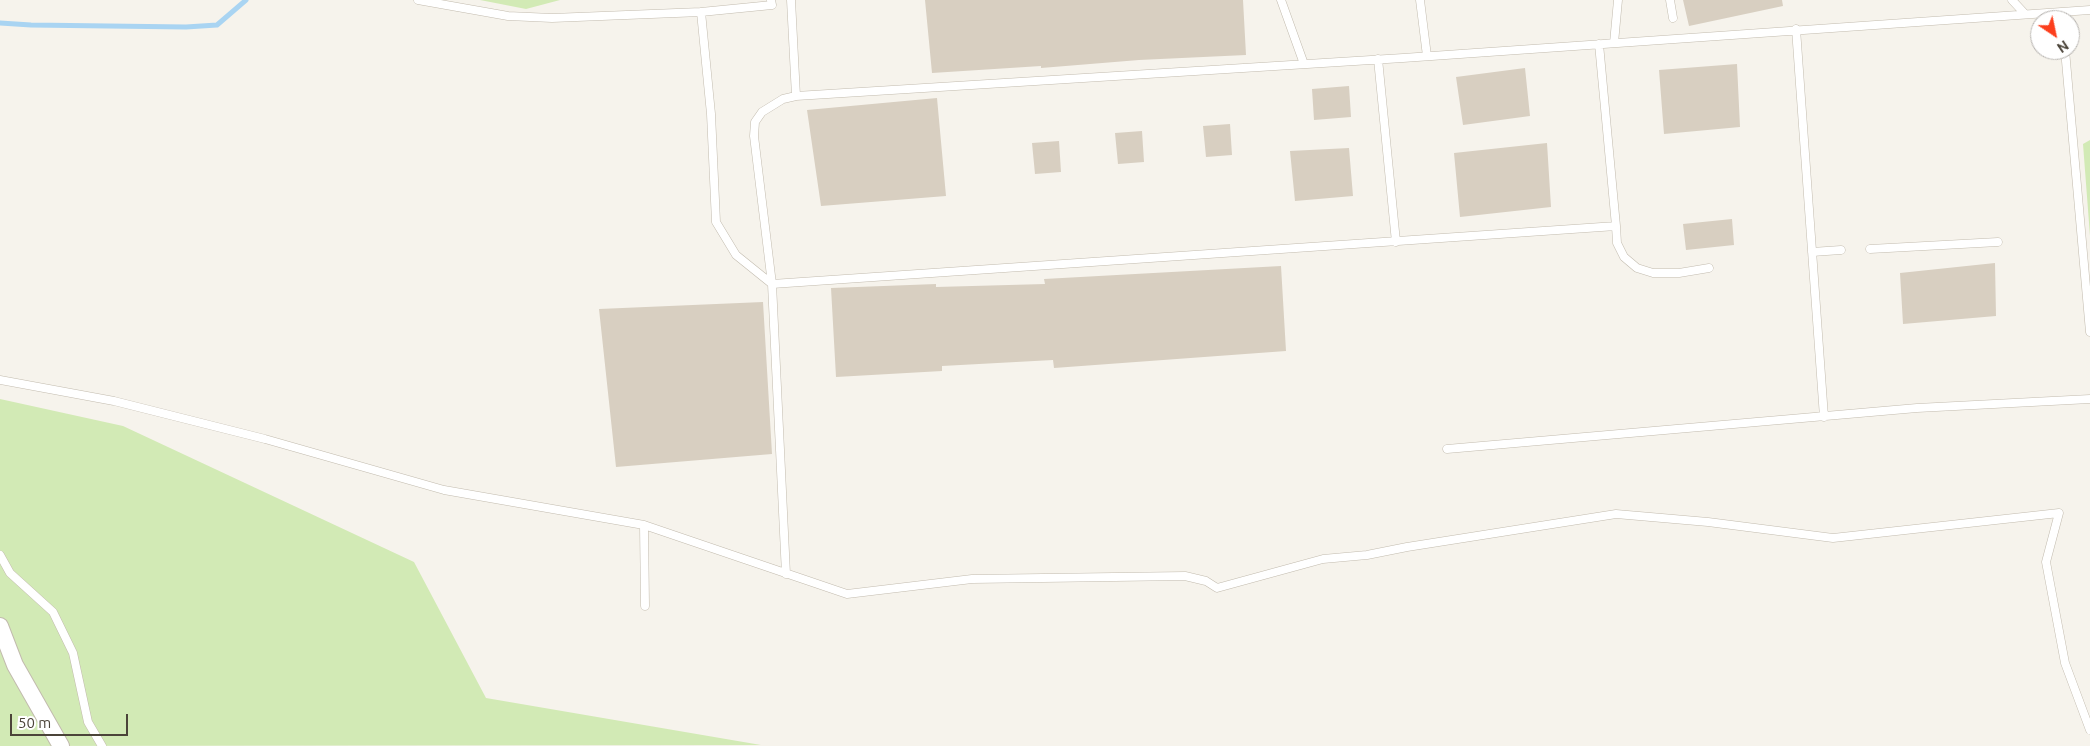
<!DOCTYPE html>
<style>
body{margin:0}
#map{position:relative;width:2090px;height:746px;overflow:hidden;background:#f6f3ec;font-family:Ubuntu,sans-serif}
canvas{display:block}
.north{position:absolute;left:2030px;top:10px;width:50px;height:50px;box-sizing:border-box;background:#fff;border:1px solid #b7b4b0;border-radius:50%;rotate:146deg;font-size:14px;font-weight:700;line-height:20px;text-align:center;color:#4b4439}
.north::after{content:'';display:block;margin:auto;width:18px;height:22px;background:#fc3f1d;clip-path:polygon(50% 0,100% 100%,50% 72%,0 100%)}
.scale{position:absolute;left:10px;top:714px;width:118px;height:22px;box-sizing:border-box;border:2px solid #4b4439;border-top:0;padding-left:6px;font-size:15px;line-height:18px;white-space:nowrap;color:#4b4439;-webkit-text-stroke:4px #fff;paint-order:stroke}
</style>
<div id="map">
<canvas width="2090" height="746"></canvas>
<div class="north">N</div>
<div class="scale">50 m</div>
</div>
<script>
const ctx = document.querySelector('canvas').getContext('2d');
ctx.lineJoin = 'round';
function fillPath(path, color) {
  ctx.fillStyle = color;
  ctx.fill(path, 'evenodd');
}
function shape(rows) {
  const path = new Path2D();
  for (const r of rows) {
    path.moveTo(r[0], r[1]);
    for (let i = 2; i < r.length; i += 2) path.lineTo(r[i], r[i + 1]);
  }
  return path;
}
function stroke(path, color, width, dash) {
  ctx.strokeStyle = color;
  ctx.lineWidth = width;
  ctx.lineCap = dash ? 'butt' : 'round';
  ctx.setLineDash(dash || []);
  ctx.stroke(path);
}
fillPath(shape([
 [480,0,560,0,526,9],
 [2090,140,2090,236,2083,144],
 [0,399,123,426,414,562,486,698,761,745,0,746]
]), '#d2eab5');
stroke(shape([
 [0,23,31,25,186,27,217,25,246,0]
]), '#a9d4f2', 5);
fillPath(shape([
 [925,0,1243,0,1246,55,1139,60,1041,68,1041,66,932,73],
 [1683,0,1782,0,1783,6,1689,26],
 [1737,64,1740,127,1664,134,1659,70],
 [1525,68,1530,116,1463,125,1456,77],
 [1349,86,1351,117,1314,120,1312,89],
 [937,98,946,196,821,206,807,110],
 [1230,124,1232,155,1206,157,1203,126],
 [1142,131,1144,162,1118,164,1115,133],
 [1059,141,1061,172,1035,174,1032,143],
 [1547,143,1551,207,1460,217,1454,153],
 [1349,148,1353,196,1295,201,1290,151],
 [1732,219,1734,245,1686,250,1683,224],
 [1995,263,1996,316,1903,324,1900,273],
 [1281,266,1286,351,1054,368,1053,360,942,366,942,371,836,377,831,288,936,284,936,287,1045,284,1044,279],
 [763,302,772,454,616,467,599,309]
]), '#d8cfc1');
const service = shape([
 [418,0,508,16,552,18,701,12],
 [771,0,772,5,701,12,711,114,716,222,736,255,772,284,1616,226,1599,44],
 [791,0,796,96],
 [1281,0,1304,64],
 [1420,0,1427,56],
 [1670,0,1673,18],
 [2012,0,2025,14],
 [1796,29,1824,417],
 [1614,43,1618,0],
 [2065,50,2090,332],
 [1378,59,1396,242],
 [1616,226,1617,243,1624,257,1637,268,1653,273,1679,273,1709,268],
 [1870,249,1998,242],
 [1812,252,1841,250],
 [0,380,114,401,265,439,444,490,644,525,847,594,972,579,1185,576,1206,581,1217,588,1323,559,1367,555,1407,547,1616,514,1708,522,1833,538,2059,513,2046,562,2065,663,2090,730],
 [1447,449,1917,408,2090,399],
 [644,525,645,606],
 [0,555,10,573,53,612,73,653,88,722,102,746],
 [786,574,772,284,754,136,755,122,762,112,783,99,796,96,1403,58,2090,10]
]);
const minor = shape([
 [0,626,15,665,61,746]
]);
stroke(service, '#c2bbae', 9);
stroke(minor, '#c2bbae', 18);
stroke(service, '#fff', 8);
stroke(minor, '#fff', 16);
</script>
